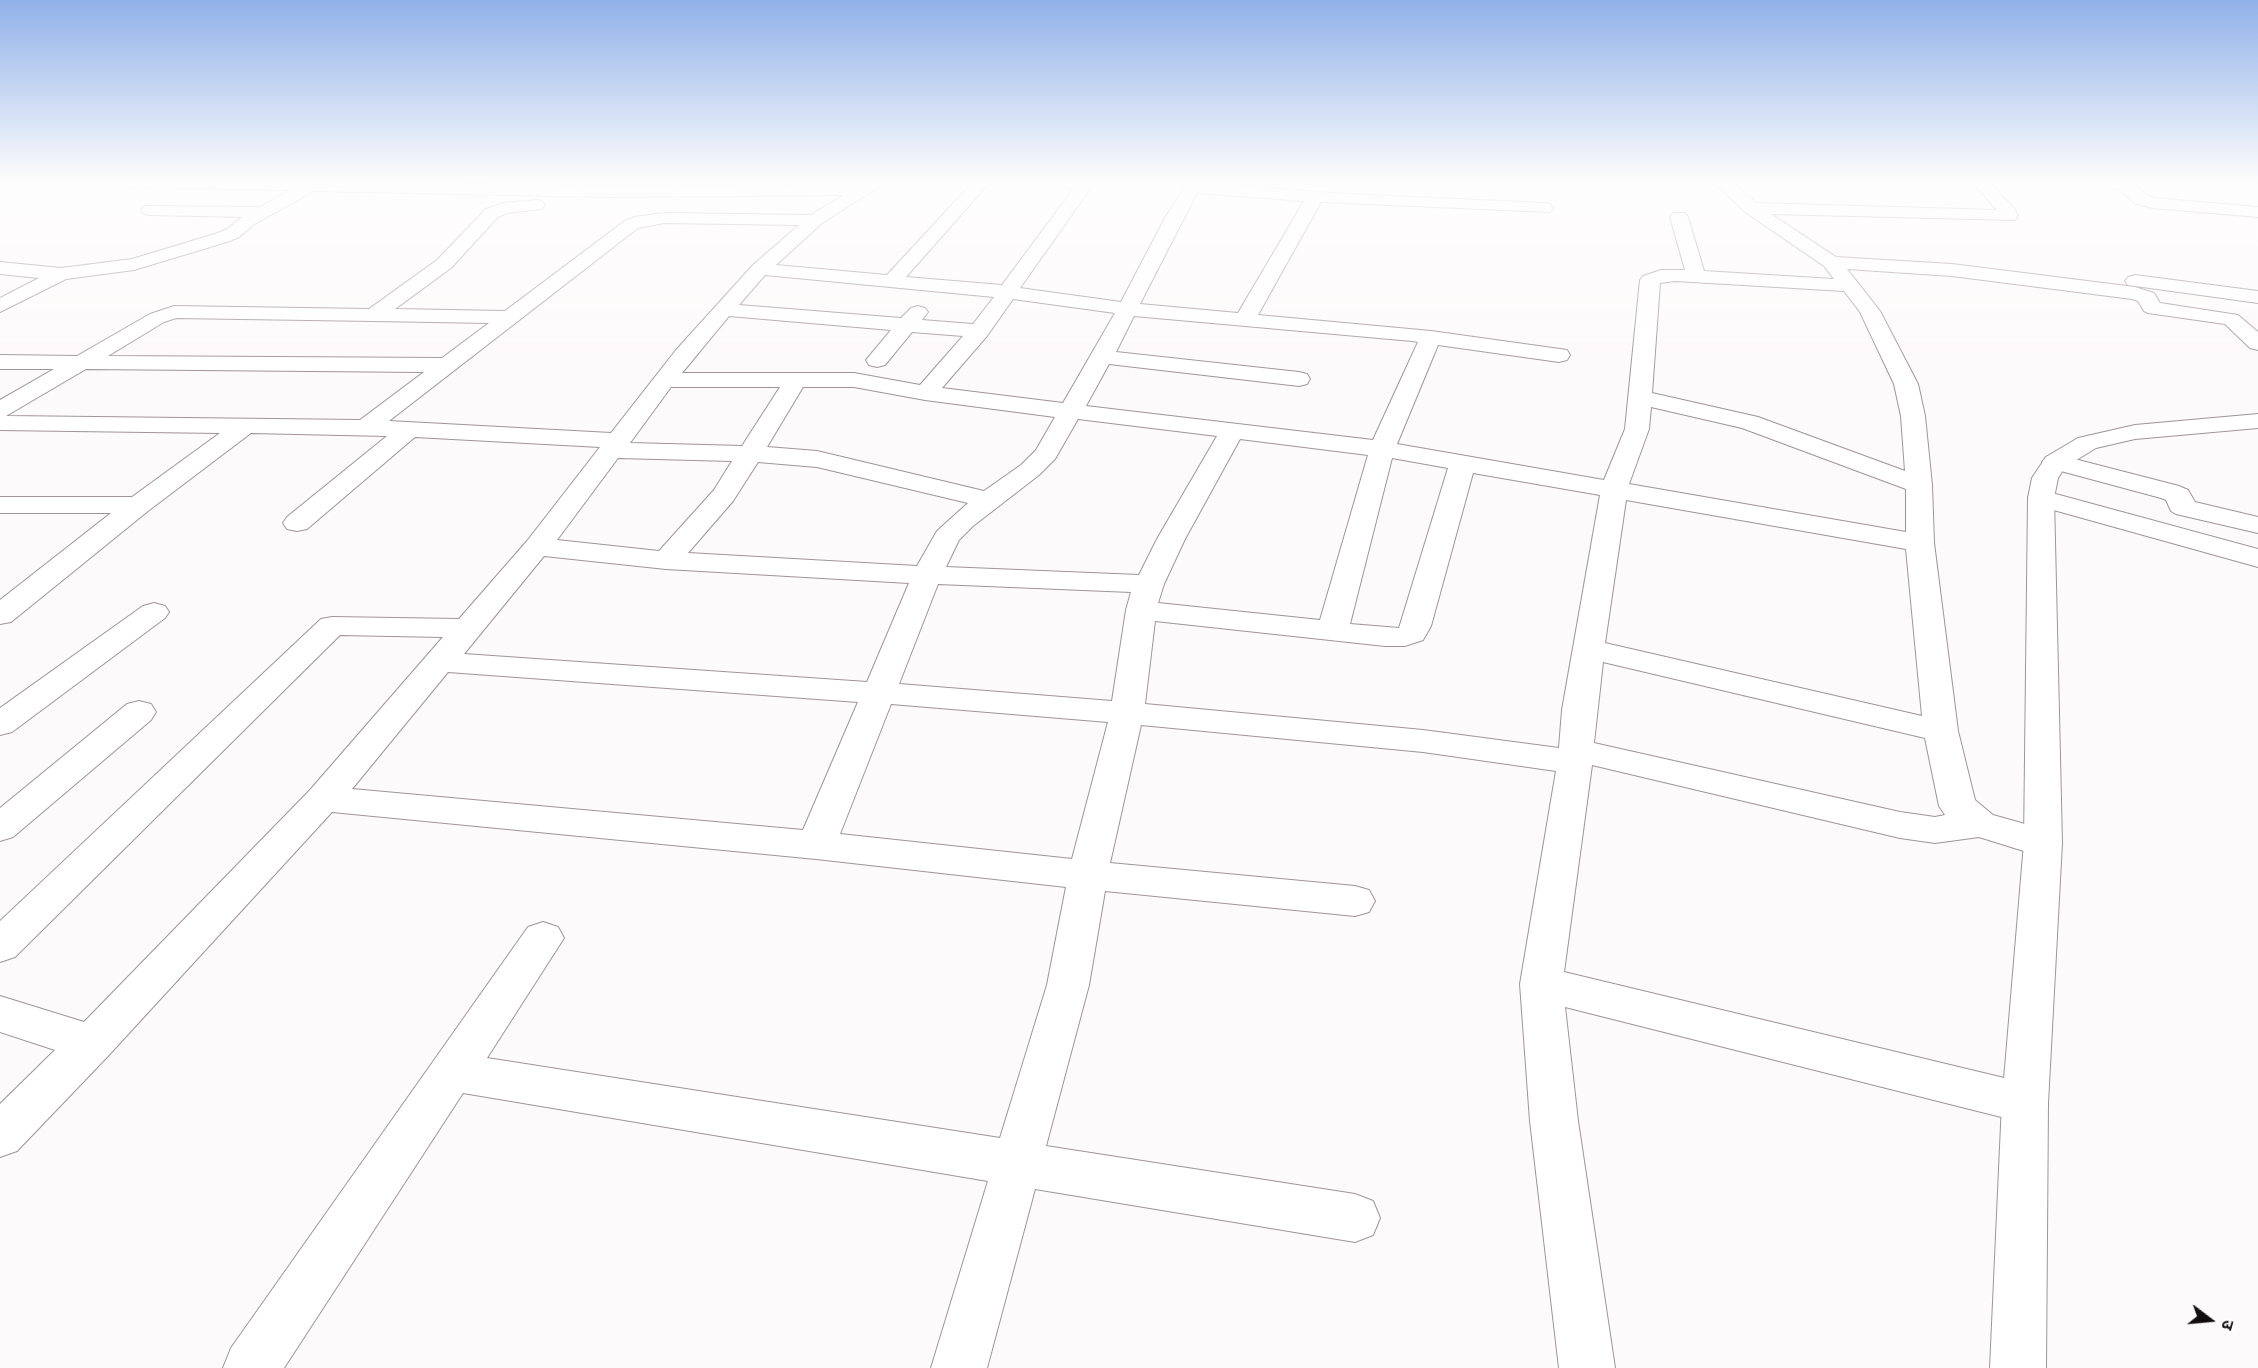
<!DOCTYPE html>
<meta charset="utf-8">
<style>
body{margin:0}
#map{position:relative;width:2258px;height:1368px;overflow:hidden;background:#fdfafb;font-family:Montserrat,"Noto Sans Devanagari",sans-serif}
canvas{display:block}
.north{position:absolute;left:2180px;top:1290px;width:60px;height:60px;-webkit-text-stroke:4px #fff;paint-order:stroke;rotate:106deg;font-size:16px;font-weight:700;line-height:24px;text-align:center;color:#120d0f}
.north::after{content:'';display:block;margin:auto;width:21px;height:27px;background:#120d0f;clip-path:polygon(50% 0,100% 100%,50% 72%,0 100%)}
</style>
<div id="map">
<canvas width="2258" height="1368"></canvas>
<div class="north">उ</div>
</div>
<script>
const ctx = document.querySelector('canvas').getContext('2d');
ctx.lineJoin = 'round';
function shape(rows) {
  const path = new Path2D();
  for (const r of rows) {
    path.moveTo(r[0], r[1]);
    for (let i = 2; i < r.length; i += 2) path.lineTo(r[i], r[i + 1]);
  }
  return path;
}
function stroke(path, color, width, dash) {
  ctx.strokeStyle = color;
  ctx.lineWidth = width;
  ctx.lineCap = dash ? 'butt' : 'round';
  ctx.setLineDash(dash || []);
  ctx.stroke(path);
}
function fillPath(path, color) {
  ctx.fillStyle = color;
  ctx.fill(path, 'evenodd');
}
const minor = shape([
 [120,182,364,182,608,187,861,185,866,182,886,182,821,224,776,265,887,275,973,182,990,182,906,277,1002,285,1074,188,1051,187,1043,182,1095,182,1020,288,1121,302,1166,216,1188,182,1347,194,1544,203,1550,204,1553,208,1550,212,1321,202,1258,315,1431,331,1567,350,1570,355,1567,360,1559,362,1438,345,1397,444,1604,480,1625,429,1640,280,1643,276,1661,270,1685,270,1670,217,1673,213,1685,213,1688,217,1704,271,1834,279,1824,266,1745,212,1714,182,1732,182,1756,203,1997,210,1972,182,1989,182,2014,208,2018,216,2015,220,1771,214,1836,257,1952,264,2135,287,2154,293,2160,303,2238,315,2258,332,2258,350,2250,348,2225,324,2148,313,2144,311,2138,301,2132,299,1952,276,1847,269,1880,311,1918,384,1925,416,1932,485,1934,543,1958,731,1975,800,1993,815,2057,833,2062,843,2057,853,2043,857,1979,837,1935,843,1900,838,1592,765,1564,972,2025,1083,2042,1089,2048,1103,2042,1117,2025,1123,1565,1007,1578,1121,1615,1368,1559,1368,1530,1121,1520,984,1556,771,1423,752,1141,725,1110,863,1355,886,1369,890,1375,901,1369,912,1355,916,1105,891,1089,985,1046,1146,1355,1194,1373,1201,1380,1218,1373,1235,1355,1242,1035,1189,987,1368,931,1368,988,1181,463,1093,284,1368,223,1368,231,1348,528,927,543,922,558,927,564,938,487,1058,1000,1138,1047,985,1066,887,816,859,332,812,108,1056,17,1151,0,1157,0,1104,55,1050,0,1032,0,996,84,1022,310,790,443,637,340,635,15,957,0,962,0,921,321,619,332,617,459,619,527,541,600,447,415,437,307,529,297,531,287,529,283,523,287,517,387,436,251,433,148,511,11,622,0,624,0,600,111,513,0,513,0,497,132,497,220,433,0,430,0,400,54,369,0,369,0,355,77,356,150,314,174,306,369,309,437,260,486,209,503,203,536,200,542,201,545,205,542,209,507,213,498,217,451,268,395,309,505,311,626,220,635,217,664,213,811,215,844,195,608,197,314,191,253,225,239,237,230,241,134,270,66,279,0,312,0,298,39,278,0,274,0,262,61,268,132,259,218,233,227,229,242,217,150,215,144,214,141,210,144,206,260,207,290,190,128,187,120,182],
 [1197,193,1304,201,1238,313,1140,304,1197,193],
 [664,223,799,225,753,265,676,350,611,433,389,421,638,228,664,223],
 [765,275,994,297,973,324,922,320,928,312,925,308,918,306,911,308,901,318,739,305,765,275],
 [1675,281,1844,291,1860,312,1894,384,1901,416,1905,471,1758,417,1652,393,1660,283,1675,281],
 [1013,299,1115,313,1063,403,942,388,987,336,1013,299],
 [729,316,891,330,866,360,869,365,877,367,885,365,912,332,963,336,920,385,854,373,682,373,729,316],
 [1134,316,1412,341,1418,342,1373,440,1086,406,1109,364,1299,386,1307,384,1310,379,1307,374,1299,372,1116,352,1134,316],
 [176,318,374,321,489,323,442,358,108,356,164,322,176,318],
 [86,369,424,372,360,420,6,416,86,369],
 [671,387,780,387,742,446,630,443,671,387],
 [803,387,854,387,925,400,1055,417,1036,450,1021,465,984,491,817,451,767,447,803,387],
 [1651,407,1742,428,1906,489,1906,532,1629,484,1649,429,1651,407],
 [1078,419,1217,436,1157,539,1139,575,946,567,959,540,973,526,1039,475,1055,459,1078,419],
 [1240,439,1368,455,1320,620,1158,603,1164,584,1185,539,1240,439],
 [618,458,732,461,714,490,659,551,557,540,618,458],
 [1392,458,1448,468,1399,628,1350,624,1392,458],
 [758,462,817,467,968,503,937,531,917,566,688,553,733,501,758,462],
 [1473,473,1600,495,1562,710,1559,748,1423,730,1145,704,1155,621,1385,646,1405,646,1423,640,1431,626,1473,473],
 [1626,500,1906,549,1922,716,1605,643,1626,500],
 [544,556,666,569,909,583,867,682,464,654,544,556],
 [938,584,1131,592,1126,610,1112,701,899,684,938,584],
 [1603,662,1925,738,1939,806,1945,815,1935,817,1900,812,1594,743,1603,662],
 [448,672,858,702,803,830,352,789,448,672],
 [891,704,1108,722,1072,859,840,834,891,704],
 [2097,182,2131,182,2148,196,2154,198,2258,207,2258,217,2153,208,2136,204,2120,190,2099,185,2097,182],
 [2135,275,2258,291,2258,303,2128,285,2125,281,2128,277,2135,275],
 [2055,454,2179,486,2188,490,2195,502,2258,517,2258,533,2176,514,2171,511,2166,500,2161,498,2046,467,2042,462,2046,457,2055,454],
 [2041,490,2258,549,2258,567,2032,504,2028,498,2032,492,2041,490],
 [154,603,165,606,169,612,165,618,12,732,0,735,0,708,143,606,154,603],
 [139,701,151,704,156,712,151,720,13,837,0,841,0,808,127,704,139,701]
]);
const tertiary = shape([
 [2258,414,2258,428,2135,439,2096,448,2065,467,2058,478,2054,498,2062,843,2048,1103,2046,1368,1990,1368,2002,1103,2024,843,2028,498,2032,478,2046,457,2078,438,2135,425,2258,414]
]);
stroke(minor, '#a19399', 2);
stroke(tertiary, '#a19399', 2);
fillPath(minor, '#fff');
fillPath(tertiary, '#fff');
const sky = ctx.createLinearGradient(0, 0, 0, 373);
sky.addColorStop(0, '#90b1e9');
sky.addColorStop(0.49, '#fefdfd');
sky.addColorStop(1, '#fefdfd00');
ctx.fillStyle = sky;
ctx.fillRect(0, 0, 2258, 373);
</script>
